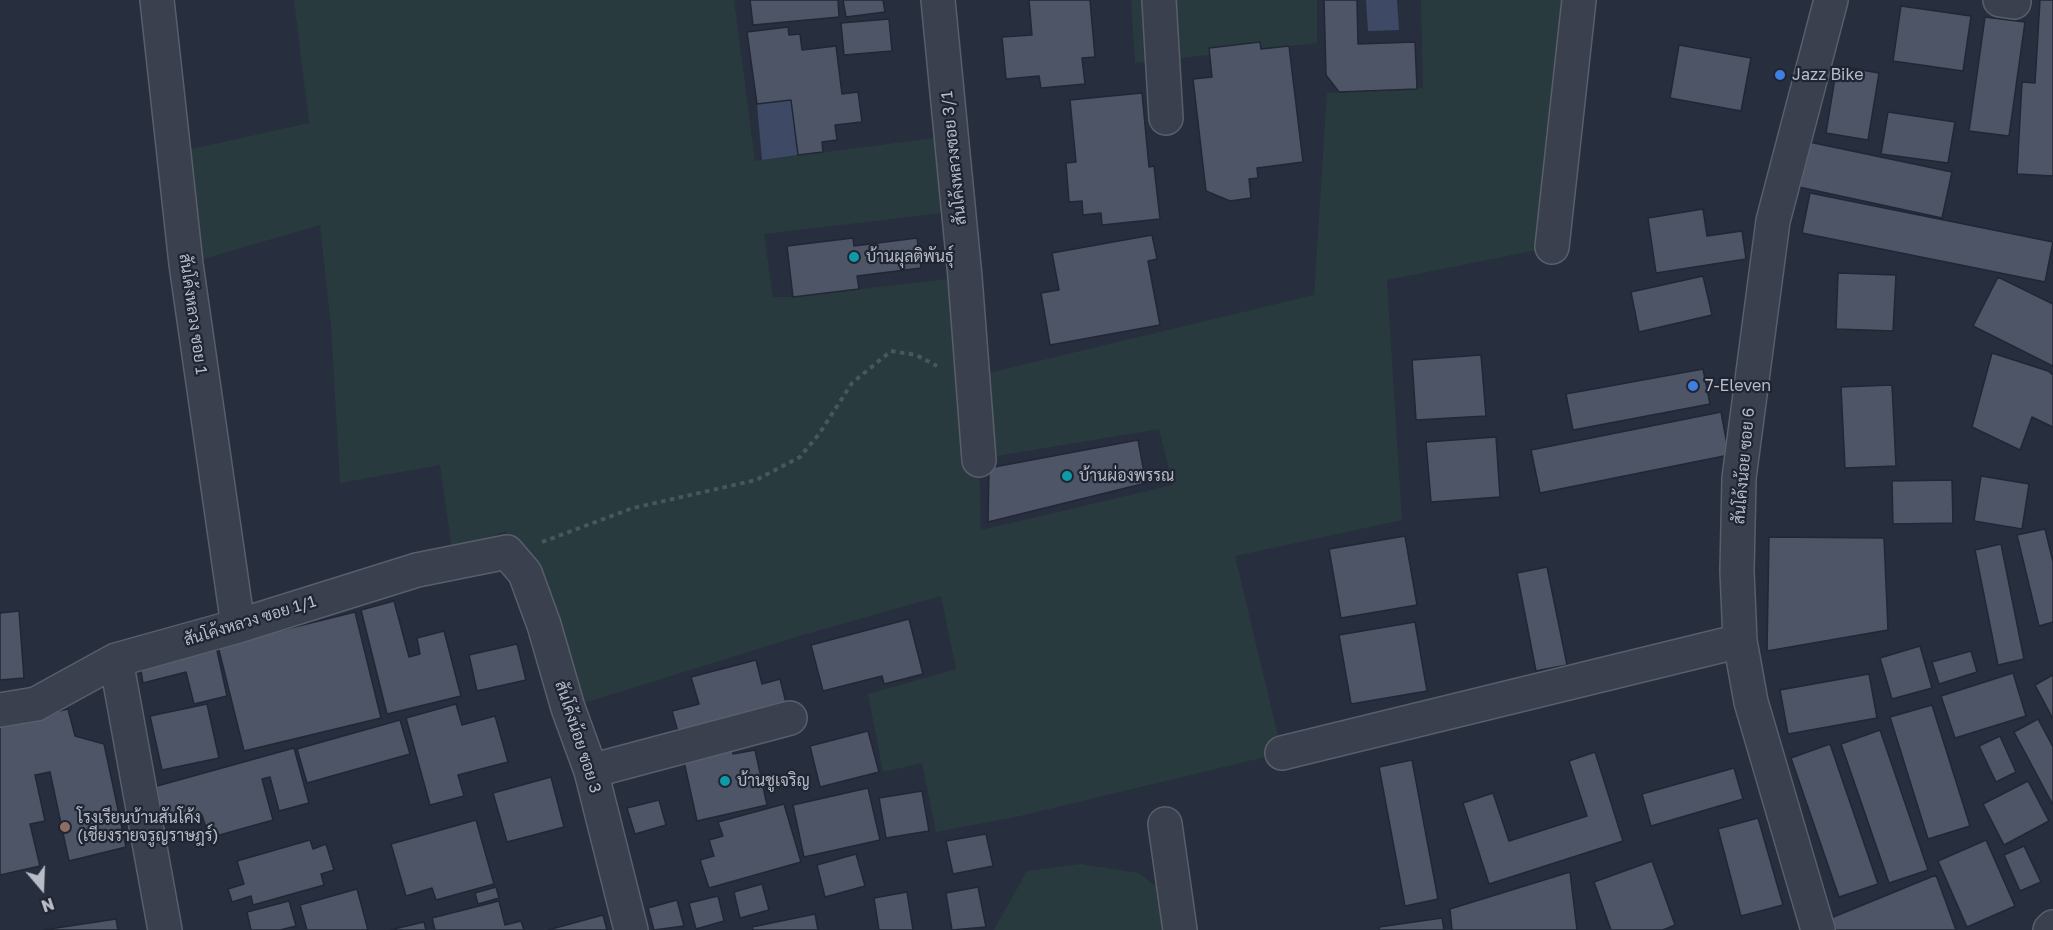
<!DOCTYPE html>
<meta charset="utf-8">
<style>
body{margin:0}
#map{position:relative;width:2053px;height:930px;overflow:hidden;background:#272e3d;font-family:"Golos Text",sans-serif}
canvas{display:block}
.north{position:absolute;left:12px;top:858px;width:60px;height:60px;-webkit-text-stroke:4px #202533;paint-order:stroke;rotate:161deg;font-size:16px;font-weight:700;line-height:24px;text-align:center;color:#b7bcc8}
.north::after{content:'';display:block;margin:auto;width:21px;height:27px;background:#b7bcc8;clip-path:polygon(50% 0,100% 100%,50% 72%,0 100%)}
</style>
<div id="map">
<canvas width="2053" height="930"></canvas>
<div class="north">N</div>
</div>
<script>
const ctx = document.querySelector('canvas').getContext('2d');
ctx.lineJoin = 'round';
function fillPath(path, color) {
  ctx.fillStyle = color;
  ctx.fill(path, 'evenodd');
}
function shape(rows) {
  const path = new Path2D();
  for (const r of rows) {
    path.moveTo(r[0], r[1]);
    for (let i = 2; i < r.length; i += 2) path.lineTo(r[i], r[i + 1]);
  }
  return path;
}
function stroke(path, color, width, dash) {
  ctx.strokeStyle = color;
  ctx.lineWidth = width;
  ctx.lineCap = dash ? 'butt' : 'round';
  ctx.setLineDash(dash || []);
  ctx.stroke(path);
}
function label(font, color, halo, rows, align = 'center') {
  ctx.font = font + ' "Golos Text",Sarabun,sans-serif';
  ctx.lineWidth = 4.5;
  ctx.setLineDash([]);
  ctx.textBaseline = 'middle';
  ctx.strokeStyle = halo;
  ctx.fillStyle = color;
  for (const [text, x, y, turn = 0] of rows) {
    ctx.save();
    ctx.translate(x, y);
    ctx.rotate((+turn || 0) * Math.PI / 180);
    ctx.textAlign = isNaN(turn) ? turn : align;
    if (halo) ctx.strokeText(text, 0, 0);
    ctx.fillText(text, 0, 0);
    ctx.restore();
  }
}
fillPath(shape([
 [294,0,734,0,755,161,951,136,959,211,764,234,773,297,793,297,965,277,976,376,1314,295,1327,93,1423,88,1421,0,1579,0,1552,247,1387,280,1402,520,1235,556,1282,753,1020,816,936,832,922,763,883,772,868,694,956,669,941,596,806,634,568,708,529,580,506,531,452,550,440,465,340,483,331,326,320,225,186,264,174,153,309,123],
 [1159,429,1173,485,981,530,979,459],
 [1131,0,1317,0,1317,43,1135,63],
 [1081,864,1138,873,1176,901,1180,930,994,930,1027,871]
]), '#293a3e');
fillPath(shape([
 [1366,0,1397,0,1399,30,1368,31],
 [791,100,798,155,762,160,757,104]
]), '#3e4a65');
const building = shape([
 [750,0,838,0,839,17,753,25,750,0],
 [843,0,883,0,885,12,846,17,843,0],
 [1029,0,1090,0,1095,57,1082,58,1085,84,1041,88,1039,76,1006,79,1002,37,1032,35,1029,0],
 [1324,0,1357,0,1358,44,1415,42,1417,89,1339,92,1326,75,1324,0],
 [2040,0,2053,0,2053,176,2017,174,2022,82,2035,83,2040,0],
 [1901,6,1971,16,1963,71,1893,61,1901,6],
 [1985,17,2025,22,2009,136,1969,131,1985,17],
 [889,19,892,51,844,55,841,23,889,19],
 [788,27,789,35,800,34,802,50,836,46,842,94,858,92,862,122,835,125,837,140,822,142,823,152,798,155,791,100,757,104,747,32,788,27],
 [1260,42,1261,49,1289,46,1303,162,1257,168,1258,178,1249,179,1251,198,1230,201,1206,191,1193,79,1212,77,1209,48,1260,42],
 [1679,45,1751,58,1741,111,1670,98,1679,45],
 [1837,66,1879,73,1868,140,1826,133,1837,66],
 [1142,93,1149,167,1154,166,1160,219,1102,225,1101,213,1083,215,1082,201,1069,202,1066,163,1076,162,1070,100,1142,93],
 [1888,112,1955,122,1948,163,1881,154,1888,112],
 [1809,142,1952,172,1942,218,1799,187,1809,142],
 [1810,193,2053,242,2045,282,1802,233,1810,193],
 [1703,209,1707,236,1742,231,1746,259,1656,273,1648,218,1703,209],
 [1152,235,1157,259,1148,261,1160,325,1050,345,1041,293,1059,290,1052,253,1152,235],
 [853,238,854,246,917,238,921,268,857,276,859,289,793,297,787,246,853,238],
 [1838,273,1896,275,1893,331,1836,329,1838,273],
 [1703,276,1712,315,1639,332,1631,292,1703,276],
 [1998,277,2053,304,2053,366,1973,326,1998,277],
 [1992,353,2048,371,2053,375,2053,427,2032,417,2020,450,1972,427,1992,353],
 [1481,355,1486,416,1416,420,1412,360,1481,355],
 [1703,369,1710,404,1573,430,1566,394,1703,369],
 [1892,385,1896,466,1845,468,1841,387,1892,385],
 [1721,412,1729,455,1540,493,1531,450,1721,412],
 [1496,437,1500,497,1431,502,1426,442,1496,437],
 [1138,440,1146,483,988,522,989,468,1138,440],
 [1981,476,2029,484,2022,529,1974,521,1981,476],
 [1952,480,1953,523,1893,524,1892,481,1952,480],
 [2045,529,2053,562,2053,622,2039,626,2017,535,2045,529],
 [1405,536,1417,605,1341,618,1329,549,1405,536],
 [1769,537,1884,538,1888,630,1767,651,1769,537],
 [2001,544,2024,659,1998,665,1975,550,2001,544],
 [1547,567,1567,665,1536,671,1517,573,1547,567],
 [394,601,409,657,420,654,417,638,444,631,461,696,387,714,361,610,394,601],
 [19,611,24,678,0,680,0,613,19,611],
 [355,612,381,718,244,751,218,646,355,612],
 [909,619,923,674,884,684,882,676,823,691,811,645,909,619],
 [1415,622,1427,691,1351,704,1339,635,1415,622],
 [517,644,526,680,477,691,469,655,517,644],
 [216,646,227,696,194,704,186,672,143,683,140,665,216,646],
 [1920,646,1932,688,1892,699,1880,658,1920,646],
 [1971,651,1977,672,1939,684,1932,662,1971,651],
 [756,660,762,684,780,679,786,703,680,739,672,711,699,704,691,677,756,660],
 [2013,673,2026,716,1955,738,1941,696,2013,673],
 [1869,674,1877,718,1788,734,1780,690,1869,674],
 [2053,675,2053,719,2035,685,2053,675],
 [207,704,219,758,162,770,150,716,207,704],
 [456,704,462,725,495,716,508,762,458,775,464,796,430,805,406,718,456,704],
 [1932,705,1970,826,1928,839,1890,717,1932,705],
 [68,709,75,736,104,744,126,847,69,861,50,772,35,775,45,821,30,824,40,866,0,875,0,724,68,709],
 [2038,719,2053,747,2053,805,2014,732,2038,719],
 [400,720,410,754,307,783,297,749,400,720],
 [1880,730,1928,870,1889,883,1841,744,1880,730],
 [868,731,879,772,820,787,810,746,868,731],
 [2000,736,2016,772,1996,782,1979,746,2000,736],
 [1830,744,1878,884,1839,897,1791,758,1830,744],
 [732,746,733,754,755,750,767,805,697,821,683,757,732,746],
 [294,748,309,803,279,811,270,777,262,779,273,820,209,838,202,815,160,827,150,788,294,748],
 [1595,752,1623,841,1489,884,1463,803,1493,793,1509,841,1587,816,1569,761,1595,752],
 [1412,760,1438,899,1405,906,1379,767,1412,760],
 [1734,768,1743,799,1651,826,1642,794,1734,768],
 [551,777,564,827,507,842,493,793,551,777],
 [2028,781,2049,821,2004,845,1983,804,2028,781],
 [868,788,880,840,804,857,793,805,868,788],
 [922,791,929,831,886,838,879,798,922,791],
 [659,800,666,825,635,834,627,808,659,800],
 [784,804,801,862,709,888,700,860,714,856,709,840,723,836,718,822,784,804],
 [1758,818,1783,905,1741,916,1718,829,1758,818],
 [476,820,494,884,436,900,432,888,406,896,391,844,476,820],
 [986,834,993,866,953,874,946,841,986,834],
 [310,840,313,849,326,844,334,870,321,874,324,885,253,905,251,896,232,902,228,889,244,884,237,861,310,840],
 [1986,840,2015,906,1967,927,1938,861,1986,840],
 [2024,846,2041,882,2020,891,2004,855,2024,846],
 [856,854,865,886,825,897,817,865,856,854],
 [1652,861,1675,925,1663,930,1611,930,1594,882,1652,861],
 [1570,872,1577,930,1452,930,1450,909,1570,872],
 [1936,875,1956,930,1835,930,1831,918,1936,875],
 [762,884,769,910,740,918,734,892,762,884],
 [496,887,499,898,478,904,475,893,496,887],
 [978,887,986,927,952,930,946,893,978,887],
 [357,889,368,930,307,930,300,905,357,889],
 [907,892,913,930,879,930,874,898,907,892],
 [718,896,724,921,696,929,689,903,718,896],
 [677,900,684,926,654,930,648,908,677,900],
 [289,901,296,926,280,930,251,930,247,912,289,901],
 [499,901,505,925,521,921,524,930,435,930,432,918,499,901],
 [815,914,818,930,753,930,752,927,815,914],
 [603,915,607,930,548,930,603,915],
 [1442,918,1444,930,1379,930,1379,927,1442,918],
 [116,919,118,930,43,930,116,919],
 [424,922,426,930,390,930,424,922]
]);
fillPath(building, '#4d5566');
stroke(building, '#222735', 1.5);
const minor = shape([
 [157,0,186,264,238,626],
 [938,0,965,277,979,460],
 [1159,0,1166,118],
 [2000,0,2014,2],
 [1552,247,1579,0],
 [116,660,165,930],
 [0,710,36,704,116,660,238,626,417,570,507,552,525,573,544,625,568,708,591,771,631,930],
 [1282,753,1740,641],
 [591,771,790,718],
 [1165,824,1180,930],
 [1818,930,1751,702,1740,641,1737,571,1739,478,1773,221,1831,0],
 [2050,930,2053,927]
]);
stroke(minor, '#595e6b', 36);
stroke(shape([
 [542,542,633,508,756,480,800,457,819,434,852,383,891,351,916,355,937,366]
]), '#47575b', 4, [4.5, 4.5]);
stroke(minor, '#3b404e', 33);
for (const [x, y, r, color] of [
 [1780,75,6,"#3f7fe0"],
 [854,257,6,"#0f9aa8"],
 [1693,386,6,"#3f7fe0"],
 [1067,476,6,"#0f9aa8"],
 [725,781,6,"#0f9aa8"],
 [65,827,6,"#8d6e63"]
]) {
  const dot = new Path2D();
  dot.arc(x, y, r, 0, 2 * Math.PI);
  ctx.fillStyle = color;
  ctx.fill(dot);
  stroke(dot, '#202533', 2);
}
label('16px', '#b7bcc8', '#202533', [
 ["Jazz Bike",1792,75],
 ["บ้านผุลติพันธ์ุ",866,257],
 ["7-Eleven",1705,386],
 ["บ้านผ่องพรรณ",1079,476],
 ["บ้านชูเจริญ",737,781],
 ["โรงเรียนบ้านสันโค้ง",77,818],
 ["(เชียงรายจรูญราษฎร์)",77,836]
], 'left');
label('16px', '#b7bcc8', '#202533', [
 ["สันโค้งหลวงซอย 3/1",954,158,-96],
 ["สันโค้งหลวง ซอย 1",193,314,82],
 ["สันโค้งน้อย ซอย 6",1744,466,-85],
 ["สันโค้งหลวง ซอย 1/1",250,621,-17],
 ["สันโค้งน้อย ซอย 3",578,737,72]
]);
</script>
